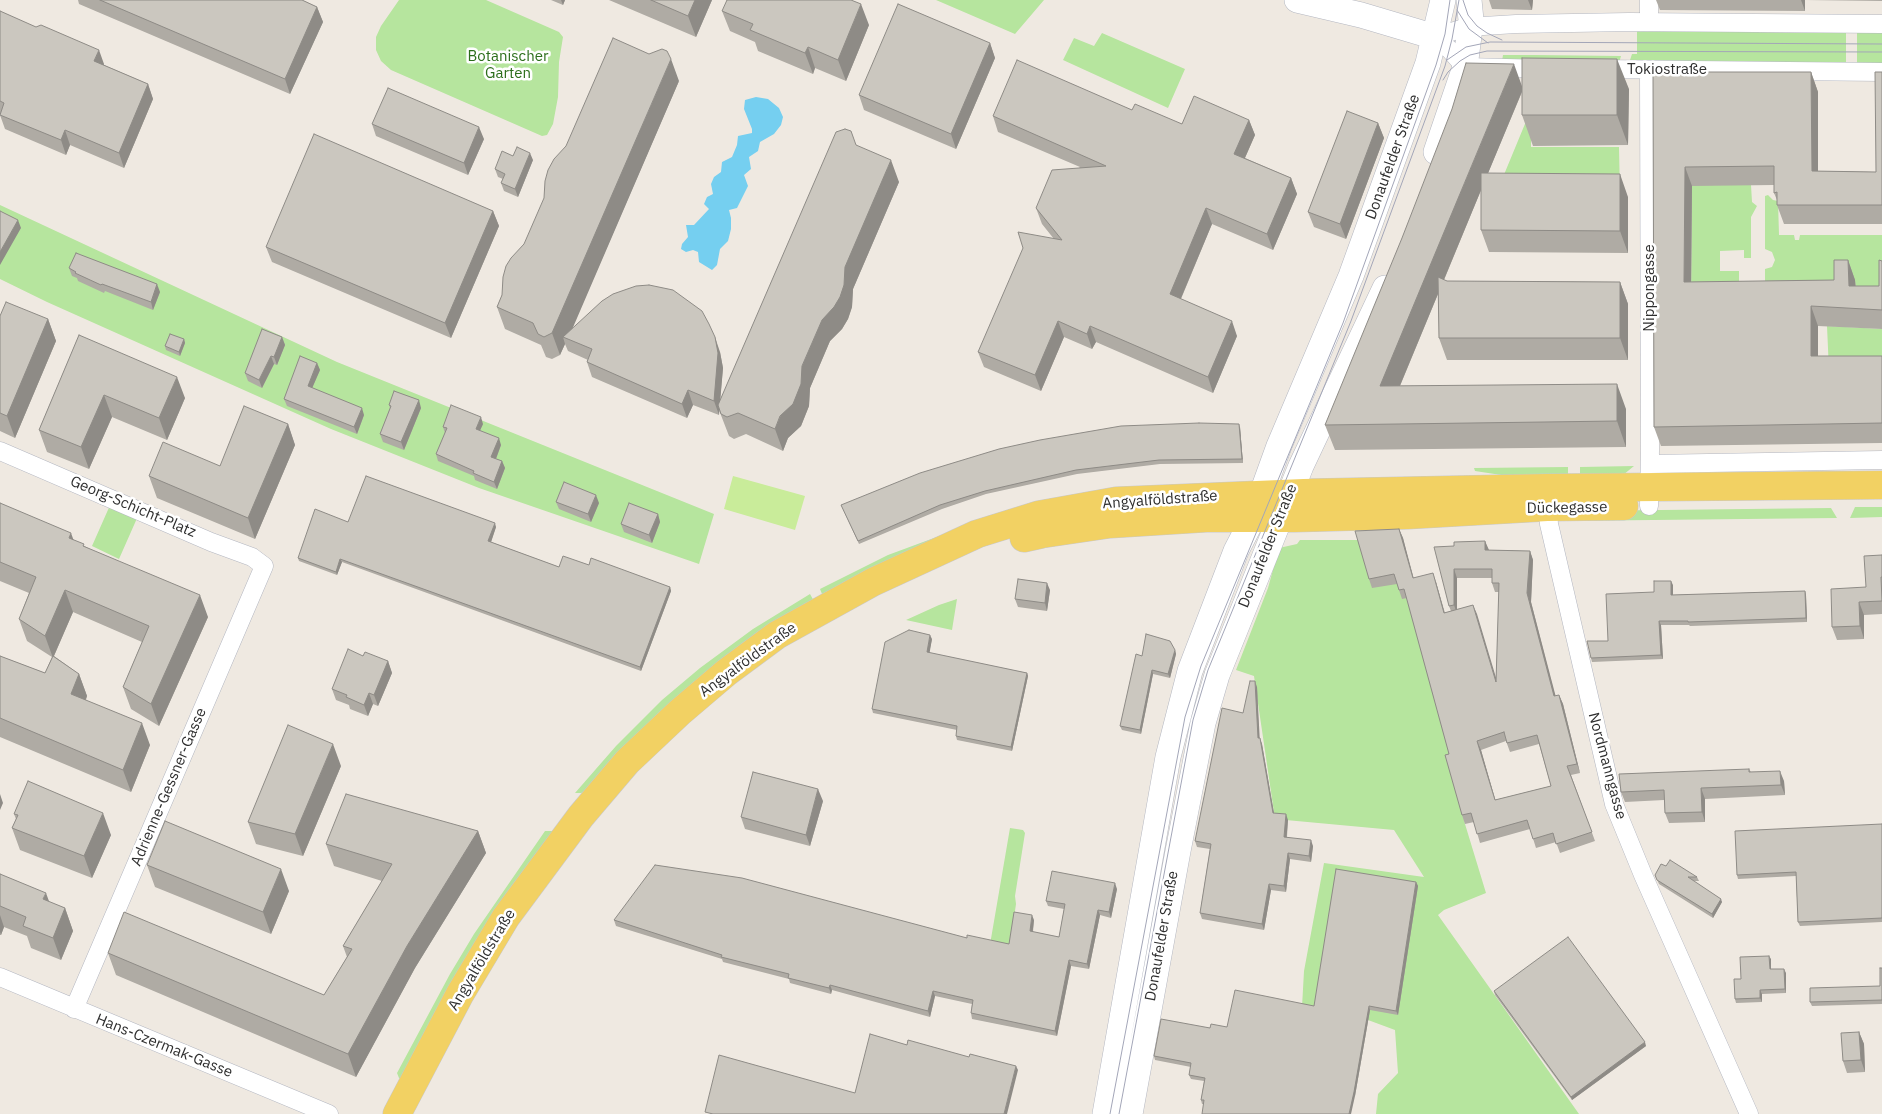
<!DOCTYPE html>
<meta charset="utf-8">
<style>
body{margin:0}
canvas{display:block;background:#efe9e1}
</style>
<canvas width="1882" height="1114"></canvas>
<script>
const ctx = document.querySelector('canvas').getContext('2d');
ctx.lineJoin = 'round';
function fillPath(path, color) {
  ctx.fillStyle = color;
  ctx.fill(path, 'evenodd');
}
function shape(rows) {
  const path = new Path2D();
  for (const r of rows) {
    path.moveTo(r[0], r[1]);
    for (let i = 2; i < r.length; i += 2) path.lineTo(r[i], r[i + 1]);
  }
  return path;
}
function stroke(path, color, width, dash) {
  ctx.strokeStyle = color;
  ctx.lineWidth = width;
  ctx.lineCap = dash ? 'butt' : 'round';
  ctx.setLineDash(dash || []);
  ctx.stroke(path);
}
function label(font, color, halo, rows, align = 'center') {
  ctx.font = font + ' "IBM Plex Sans",sans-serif';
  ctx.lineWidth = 5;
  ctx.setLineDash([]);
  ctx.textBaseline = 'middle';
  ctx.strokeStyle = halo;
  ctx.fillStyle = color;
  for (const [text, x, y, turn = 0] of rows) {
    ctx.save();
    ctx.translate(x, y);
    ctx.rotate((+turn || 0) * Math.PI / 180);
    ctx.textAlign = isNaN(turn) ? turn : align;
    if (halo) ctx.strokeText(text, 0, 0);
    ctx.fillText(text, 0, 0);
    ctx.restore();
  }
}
fillPath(shape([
 [399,0,486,0,559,32,563,37,559,62,558,97,553,124,547,135,542,136,391,70,381,61,376,50,376,37,381,26],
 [936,0,1044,0,1015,34],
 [1637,31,1846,33,1846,63,1629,63,1632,54,1637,54],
 [1857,32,1882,32,1882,63,1857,64],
 [1102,33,1185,69,1168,108,1063,60,1074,38,1094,46],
 [1503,55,1534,55,1621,56,1619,63,1502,61],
 [1527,119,1531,121,1531,147,1619,147,1620,195,1496,194],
 [1692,184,1751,185,1752,202,1757,206,1751,217,1751,258,1744,258,1744,250,1720,251,1720,271,1739,271,1739,289,1691,304],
 [1768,195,1773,200,1778,201,1779,235,1794,235,1795,240,1799,240,1800,235,1882,235,1882,302,1765,289,1765,269,1772,267,1775,260,1772,252,1765,249,1765,196],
 [0,205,337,362,714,514,699,564,479,488,331,429,47,302,0,279],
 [1827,326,1882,329,1882,371,1829,371],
 [1634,466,1623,475,1580,477,1580,467],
 [1568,467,1568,477,1521,478,1475,471,1474,468],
 [111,503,138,516,119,559,92,546],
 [1855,507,1882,507,1882,517,1850,518],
 [1831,508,1837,518,1561,521,1568,514,1576,511],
 [969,525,822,594,820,589,888,555],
 [1300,540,1358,540,1398,583,1408,598,1452,763,1465,824,1486,893,1444,910,1438,915,1579,1114,1376,1114,1378,1094,1398,1073,1395,1030,1368,1020,1302,1007,1304,971,1324,863,1424,877,1394,830,1275,819,1254,676,1236,670,1268,588,1279,548,1297,544],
 [810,594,815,603,590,790,581,793,575,793,616,746,662,700,700,668,753,629],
 [957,599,952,630,906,620,939,605],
 [1010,828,1023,830,1025,833,1015,896,1016,904,1007,966,987,962],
 [545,831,555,831,401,1079,399,1078,397,1073,450,974,474,934]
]), '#b6e59e');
fillPath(shape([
 [733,476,805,496,795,530,724,509]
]), '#c9ec9a');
fillPath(shape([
 [756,97,768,99,779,108,783,117,781,125,774,134,760,142,758,151,749,157,751,169,744,175,748,186,737,208,729,210,731,218,731,229,728,241,720,249,717,265,712,270,699,262,698,252,693,250,686,252,681,249,682,244,688,237,686,225,694,225,709,209,704,204,707,197,713,194,711,184,714,177,721,172,722,162,732,157,737,145,738,136,752,133,752,129,744,109,745,100]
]), '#75cff0');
const street = shape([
 [1649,22,1649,0],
 [1435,37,1450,50,1465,67,1547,69],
 [1435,37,1467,27,1516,24,1629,22,1882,24],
 [1598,69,1882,72],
 [1649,70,1650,450,1649,506],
 [0,451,211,542,252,557,264,566,74,1009],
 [1650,464,1882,460],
 [1547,498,1549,524,1614,804,1643,875,1749,1114],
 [0,977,329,1114]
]);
const secondary = shape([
 [1297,0,1361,15,1435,37],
 [1436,152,1465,67,1471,20,1469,0],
 [1105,1114,1168,757,1190,671,1236,551,1253,518,1279,446,1351,276,1428,63,1443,0],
 [1130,1114,1178,851,1203,723,1217,675,1301,466,1385,288]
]);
const primary = shape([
 [1024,538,1042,534,1110,524,1206,518,1294,518,1407,515,1547,507,1624,506],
 [397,1114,460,994,506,917,581,816,627,762,680,712,727,672,777,635,873,582,977,534,1038,515,1116,501,1304,493,1547,488,1882,485]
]);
stroke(street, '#b4b7c1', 19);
stroke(secondary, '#b4b7c1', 26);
stroke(primary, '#c9c9c9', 29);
stroke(street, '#fff', 18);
stroke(secondary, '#fff', 25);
stroke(primary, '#f2d163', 28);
stroke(shape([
 [1463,0,1468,15,1477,26,1487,33,1502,40],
 [1457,10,1469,29,1488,43],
 [1447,60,1466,47,1490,42,1882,44],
 [1443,80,1448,72,1460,61,1470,55,1487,51,1882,52],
 [1110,1114,1185,717,1201,666,1343,323,1436,65,1445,34,1450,0],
 [1119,1114,1193,720,1208,670,1351,321,1445,66,1452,39,1459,0]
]), '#a3a6b8', 1);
fillPath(shape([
 [78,0,302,0,317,7,323,22,290,94,79,4],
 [551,0,565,0,563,5],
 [609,0,712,0,696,37],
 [1489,0,1533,0,1532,10,1492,9],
 [1656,0,1882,0,1882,1,1805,0,1805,11,1660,10],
 [0,11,104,64,104,65,148,84,153,99,124,168,70,145,66,155,5,129,0,115],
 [722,11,869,25,846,81,815,68,813,74,758,51,755,42,730,31],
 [990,43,995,58,956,149,864,110,859,95],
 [1653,72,1811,72,1818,92,1818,171,1876,172,1882,72,1882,224,1784,224,1777,205,1777,200,1774,193,1774,185,1692,186,1691,282,1834,280,1848,260,1855,280,1856,286,1879,286,1882,261,1882,329,1818,326,1818,356,1882,356,1882,443,1661,446,1654,427],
 [679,81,572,328,720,352,723,368,720,400,856,145,899,182,853,289,852,307,848,319,842,329,830,341,810,388,809,406,801,426,788,438,783,451,746,434,734,439,729,436,719,410,719,415,693,405,687,418,592,377,587,362,588,360,568,351,565,344,560,355,552,359,546,357,541,345,505,329,497,307,502,295],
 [1522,86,1629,89,1628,145,1533,146,1522,115,1522,92,1488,173,1628,197,1628,253,1489,252,1481,230,1481,190,1444,280,1447,281,1620,282,1628,304,1628,360,1447,360,1439,338,1438,294,1400,386,1626,409,1626,447,1335,450,1325,425],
 [1132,110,1182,124,1249,120,1255,135,1245,158,1291,178,1297,194,1273,250,1212,224,1181,299,1237,336,1213,393,1096,342,1092,349,1064,337,1041,391,984,367,978,352,1054,239,1042,224,1036,208,1080,167,998,132,993,116],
 [1378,123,1384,138,1346,239,1314,227,1308,212],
 [372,124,484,139,468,175,376,136],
 [513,156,533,160,518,197,504,191,501,183,503,179,498,177,495,169],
 [493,211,499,226,451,338,272,262,266,247],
 [69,268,160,292,153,310,105,291,104,293,78,281,77,278,72,276],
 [0,316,48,319,56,341,15,438,0,431],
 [79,335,185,398,167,440,112,417,89,469,47,452,39,430],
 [282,337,285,345,277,365,274,364,262,388,248,381,245,373],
 [184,339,185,343,180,356,166,350,165,346],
 [317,363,320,370,312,388,364,415,357,434,287,406,284,399],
 [389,405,421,408,404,450,383,442,380,434,390,408],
 [288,424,295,445,255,539,157,498,149,476,220,466],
 [483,424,480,430,501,445,496,459,502,461,505,468,497,489,475,480,474,476,438,461,436,454,445,433,443,427],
 [1240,427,1243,463,1160,464,1077,474,986,494,942,509,859,544,841,505],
 [556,502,599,503,591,522,559,509],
 [0,503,74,540,208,617,159,726,131,709,123,687,142,642,73,612,54,656,79,674,87,696,86,700,150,745,131,792,0,737,0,656,45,673,52,657,27,641,19,619,29,593,0,581],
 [658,514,660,522,652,543,624,532,621,524],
 [348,522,496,527,491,542,559,567,589,565,670,587,671,591,641,671,342,562,337,575,299,561,298,558],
 [1399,529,1403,538,1413,578,1436,582,1445,613,1451,611,1449,606,1454,546,1485,541,1488,550,1530,551,1533,560,1531,602,1555,696,1559,695,1563,704,1580,773,1571,775,1595,841,1560,853,1556,842,1536,848,1530,829,1480,843,1474,822,1465,824,1462,815,1449,754,1407,598,1402,599,1397,584,1372,588,1369,579],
 [1457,578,1492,578,1492,583,1495,592,1499,592,1496,680,1473,605,1457,610],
 [1506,741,1510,752,1539,744,1551,786,1495,800,1481,750],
 [1882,555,1882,614,1864,615,1864,639,1837,640,1832,627,1866,587],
 [1673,585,1673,595,1805,591,1806,595,1807,622,1690,626,1689,625,1661,625,1663,659,1592,662,1591,658,1608,641],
 [1050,590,1047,611,1018,607,1015,599],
 [932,639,929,653,1027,673,1028,676,1012,751,957,740,956,736,957,730,873,713,872,709],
 [1175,650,1176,654,1170,678,1153,674,1141,734,1122,730,1120,726,1142,656],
 [363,656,388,661,392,673,378,706,373,704,368,716,350,709,349,705,336,700,332,689],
 [1257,687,1259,738,1262,744,1274,813,1288,820,1287,837,1313,846,1311,862,1290,859,1286,892,1271,890,1264,930,1202,919,1200,913,1210,849,1197,847,1195,841,1243,713],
 [341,766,303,856,256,844,248,822],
 [1749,769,1751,772,1784,781,1785,795,1705,799,1705,822,1669,823,1665,813,1664,800,1625,802,1621,792],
 [823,801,810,846,745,829,741,817],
 [14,814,111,835,92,878,20,850,12,828,16,819],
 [1882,824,1882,922,1800,926,1798,922,1796,876,1738,879,1737,875],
 [478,831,486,853,415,968,356,1077,116,975,108,953,324,995,347,957,343,946,382,881,334,866,326,844],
 [147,865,289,891,271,934,155,887],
 [1666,866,1697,877,1699,881,1693,881,1722,902,1713,918,1659,884,1655,875],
 [0,874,49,902,65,908,73,931,61,960,31,948,27,936,4,927,1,935,0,935],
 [1416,882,1418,886,1398,1015,1370,1010,1355,1096,1204,1104,1202,1104,1201,1100,1204,1081,1191,1079,1189,1075,1191,1067,1155,1060,1154,1056,1210,1028,1227,1027,1314,1006],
 [1117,889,1111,918,1100,915,1089,969,1071,966,1057,1036,972,1019,971,1013,972,1004,935,996,930,1017,832,990,831,994,790,983,789,979,723,962,722,959,616,926,614,920,967,938,1009,944,1034,920,1033,932,1059,937,1064,909,1048,906,1046,901],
 [1771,959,1771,969,1786,973,1786,993,1762,994,1762,1002,1736,1003,1735,999,1741,979],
 [1882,968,1882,1004,1812,1006,1810,1002,1880,986],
 [1494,991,1646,1046,1572,1100,1495,995],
 [1859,1032,1864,1044,1865,1072,1847,1073,1843,1061]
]), '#afaba4');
fillPath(shape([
 [561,0,565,0,563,5],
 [695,0,712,0,696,37,688,16],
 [1528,0,1533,0,1532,10],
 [1801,0,1805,0,1805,11],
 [861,4,869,25,846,81,838,60],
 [317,7,323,22,290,94,285,79],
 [990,43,995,58,956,149,951,134],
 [808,47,815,68,813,74,805,53],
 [99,50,104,64,99,76,94,61],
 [671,59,679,81,568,339,563,337,565,344,560,355,552,333],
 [1617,59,1629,89,1628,145,1617,115],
 [1514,64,1523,89,1389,412,1380,386],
 [1811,72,1818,92,1818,191,1812,171],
 [148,84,153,99,124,168,119,153],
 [1249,120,1255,135,1240,169,1234,154],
 [1378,123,1384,138,1346,239,1340,224],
 [479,127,484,139,468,175,464,163],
 [65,130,70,145,66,155,61,140],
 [530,153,533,160,518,197,515,189],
 [891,160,899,182,853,289,852,307,848,319,842,329,830,341,810,388,809,406,801,426,788,438,783,451,775,429],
 [1685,167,1692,186,1691,301,1684,282],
 [1620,174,1628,197,1628,253,1620,231],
 [1291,178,1297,194,1273,250,1267,234],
 [1206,208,1212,224,1176,310,1170,294],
 [493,211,499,226,451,338,445,323],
 [18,220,21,228,0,265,0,252],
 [1848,260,1855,280,1856,306,1849,286],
 [1620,282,1628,304,1628,360,1620,338],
 [157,284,160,292,153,310,151,302],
 [1811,306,1818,326,1818,375,1811,356],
 [48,319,56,341,15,438,7,416],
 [1058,321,1064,337,1041,391,1035,375],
 [1232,321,1237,336,1213,393,1208,377],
 [1090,326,1096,342,1092,349,1087,334],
 [282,337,285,345,277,365,274,357],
 [715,337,720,352,723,368,719,415,714,401],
 [184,339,185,343,180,356,179,352],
 [271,356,274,364,262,388,259,380],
 [317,363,320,370,310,393,308,386],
 [177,377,185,398,167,440,159,418],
 [1617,384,1626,409,1626,447,1617,421],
 [688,390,693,405,687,418,682,404],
 [104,395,112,417,89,469,81,447],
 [419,400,421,408,404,450,401,442],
 [362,408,364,415,357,434,354,427],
 [481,417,483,424,478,435,476,429],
 [288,424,295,445,255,539,248,518],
 [1239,424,1240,427,1243,463,1242,459],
 [499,438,501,445,494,464,491,457],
 [502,461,505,468,497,489,494,482],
 [596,495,599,503,591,522,588,514],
 [658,514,660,522,652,543,649,535],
 [495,523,496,527,490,545,488,541],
 [1399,529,1403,538,1416,587,1413,578],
 [71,533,79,555,69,538],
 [1485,541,1489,550,1485,550],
 [1530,551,1533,560,1531,602,1558,705,1554,696,1527,593],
 [340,559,342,562,337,575,336,572],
 [1454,569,1457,578,1457,614,1454,605],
 [1433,573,1436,582,1447,622,1444,613],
 [1671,581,1673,585,1673,599,1671,595],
 [1047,583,1050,590,1047,611,1045,603],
 [670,587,671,591,641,671,640,667],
 [65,590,73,612,53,658,45,636],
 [1805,591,1806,595,1807,622,1806,618],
 [200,595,208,617,159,726,151,704],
 [1859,602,1864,615,1864,639,1860,626],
 [1473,605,1477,614,1500,691,1496,682],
 [1659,621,1661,625,1663,659,1661,655],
 [930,635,932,639,929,656,927,652],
 [1175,650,1176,654,1170,678,1168,674],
 [388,661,392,673,378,706,374,695],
 [1152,670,1153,674,1141,734,1140,730],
 [1027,673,1028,676,1012,751,1011,747],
 [79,674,87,696,79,716,71,694],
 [1255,681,1257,687,1260,744,1258,738],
 [369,693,373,704,368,716,364,705],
 [1559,695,1563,704,1580,773,1577,764],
 [142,723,150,745,131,792,123,770],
 [1260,738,1262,744,1275,819,1273,813],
 [1477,741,1481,750,1498,809,1495,800],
 [333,744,341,766,303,856,295,834],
 [1780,771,1784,781,1785,795,1781,785],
 [1701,788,1705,799,1705,822,1702,812],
 [818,789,823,801,810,846,806,835],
 [0,794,3,803,0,810],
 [103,813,111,835,92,878,84,856],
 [1286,814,1288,820,1286,843,1284,837],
 [478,831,486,853,415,968,356,1077,348,1054,407,946],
 [1311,840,1313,846,1311,862,1309,856],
 [1288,853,1290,859,1286,892,1284,886],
 [281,869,289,891,271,934,263,912],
 [1416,882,1418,886,1398,1015,1396,1011],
 [1115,883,1117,889,1111,918,1109,912],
 [1269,884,1271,890,1264,930,1262,924],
 [46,893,54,915,43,899],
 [1721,899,1722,902,1713,918,1712,914],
 [65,908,73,931,61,960,53,938],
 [1098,910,1100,915,1089,969,1087,964],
 [0,915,4,927,1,935,0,932],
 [1032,915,1034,920,1032,937,1030,931],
 [1769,956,1771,959,1771,973,1770,969],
 [1069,960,1071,966,1057,1036,1055,1031],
 [1784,969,1786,973,1786,993,1785,989],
 [830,985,832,990,831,994,829,988],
 [1760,990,1762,994,1762,1002,1760,998],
 [933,991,935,996,930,1017,928,1011],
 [1369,1006,1370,1010,1355,1096,1351,1114,1349,1114],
 [1859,1032,1864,1044,1865,1072,1861,1060],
 [1645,1042,1646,1046,1572,1100,1571,1097],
 [1016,1066,1018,1070,1007,1114,1004,1114]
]), '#8e8b86');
const building = shape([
 [100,0,302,0,317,7,285,79,100,0],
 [651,0,695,0,688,16,651,0],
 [727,0,851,0,861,4,838,60,808,47,805,53,750,30,753,24,722,11,727,0],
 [898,4,990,43,951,134,859,95,898,4],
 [0,11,36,27,41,25,99,50,94,61,148,84,119,153,65,130,61,140,0,115,4,103,0,101,0,11],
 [613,38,649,54,662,49,667,51,671,59,552,333,544,337,538,334,533,323,497,307,502,295,503,277,506,266,511,258,524,244,544,198,545,181,548,170,554,159,566,146,613,38],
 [1522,58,1617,59,1617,115,1522,115,1522,58],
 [1017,60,1132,110,1135,104,1182,124,1194,96,1249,120,1234,154,1291,178,1267,234,1206,208,1170,294,1232,321,1208,377,1090,326,1087,334,1058,321,1035,375,978,352,1023,248,1018,232,1062,240,1036,208,1052,170,1106,166,993,116,1017,60],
 [1466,63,1514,64,1380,386,1617,384,1617,421,1325,425,1402,238,1452,109,1466,63],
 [1653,72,1811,72,1812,171,1876,172,1875,72,1882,72,1882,205,1777,205,1777,192,1774,193,1774,166,1685,167,1684,282,1834,280,1834,260,1848,260,1849,286,1879,286,1879,260,1882,261,1882,310,1811,306,1811,356,1882,356,1882,423,1654,427,1653,72],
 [388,88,479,127,464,163,372,124,388,88],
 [1347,111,1378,123,1340,224,1308,212,1347,111],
 [845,129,851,131,856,145,891,160,845,267,844,285,840,297,834,307,822,320,802,366,801,384,793,404,780,416,775,429,738,413,727,417,721,414,718,405,836,132,845,129],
 [314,134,493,211,445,323,266,247,314,134],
 [517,147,530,153,515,189,501,183,505,174,495,169,502,151,513,156,517,147],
 [1481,173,1620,174,1620,231,1481,230,1481,173],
 [0,211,18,220,0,252,0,211],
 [76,253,157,284,151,302,102,284,101,285,75,273,76,272,69,268,76,253],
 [1438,277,1447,281,1620,282,1620,338,1439,338,1438,277],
 [649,285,673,290,702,311,709,324,715,337,718,353,714,401,688,390,682,404,587,362,592,349,563,337,602,301,613,294,636,286,649,285],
 [6,302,48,319,7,416,0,413,0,316,6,302],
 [262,329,282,337,274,357,271,356,259,380,245,373,262,329],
 [170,334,184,339,179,352,165,346,170,334],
 [79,335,177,377,159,418,104,395,81,447,39,430,79,335],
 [300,356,317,363,308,386,362,408,354,427,284,399,300,356],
 [394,391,419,400,401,442,380,434,391,406,389,405,394,391],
 [451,405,481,417,476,429,499,438,491,457,502,461,494,482,473,473,474,471,436,454,447,428,443,427,451,405],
 [244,406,288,424,248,518,149,476,163,442,220,466,244,406],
 [1199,423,1239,424,1242,459,1159,460,1076,470,985,491,940,505,858,541,841,505,920,473,999,449,1040,440,1121,426,1199,423],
 [366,476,495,523,488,541,559,567,563,556,589,565,591,558,670,587,640,667,340,559,336,572,298,558,315,509,348,522,366,476],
 [564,482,596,495,588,514,556,502,564,482],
 [0,503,71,533,69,538,84,544,83,546,200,595,151,704,123,687,149,626,65,590,45,636,19,619,36,577,0,562,0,503],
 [629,503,658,514,649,535,621,524,629,503],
 [1399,529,1413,578,1433,573,1444,613,1473,605,1496,682,1499,583,1492,583,1492,569,1454,569,1454,605,1449,606,1434,547,1454,546,1454,542,1485,541,1485,550,1530,551,1527,593,1554,696,1559,695,1577,764,1567,766,1592,832,1556,844,1553,833,1533,839,1527,820,1477,834,1471,813,1462,815,1445,755,1449,754,1404,589,1399,590,1394,574,1369,579,1355,531,1399,529],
 [1504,732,1507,743,1537,735,1551,786,1495,800,1477,741,1504,732],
 [1882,555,1882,577,1881,577,1882,601,1859,602,1860,626,1832,627,1831,589,1866,587,1864,556,1882,555],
 [1018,579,1047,583,1045,603,1015,599,1018,579],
 [1654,581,1671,581,1671,595,1805,591,1806,618,1688,622,1688,621,1659,621,1661,655,1591,658,1587,641,1608,641,1606,594,1654,592,1654,581],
 [909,630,930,635,927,652,1027,673,1011,747,956,736,957,726,872,709,885,642,909,630],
 [1146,634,1170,641,1175,650,1168,674,1152,670,1140,730,1120,726,1136,654,1142,656,1146,634],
 [348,649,363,656,365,652,388,661,374,695,369,693,364,705,346,697,347,695,332,689,348,649],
 [0,656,45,673,53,656,79,674,71,694,142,723,123,770,0,718,0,656],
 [1250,681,1255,681,1258,738,1260,738,1273,813,1286,814,1284,837,1311,840,1309,856,1288,853,1284,886,1269,884,1262,924,1200,913,1211,844,1195,841,1222,708,1243,713,1250,681],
 [288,725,333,744,295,834,248,822,288,725],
 [1749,769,1749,772,1780,771,1781,785,1701,788,1702,812,1665,813,1664,790,1621,792,1619,774,1749,769],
 [753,772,818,789,806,835,741,817,753,772],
 [28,781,103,813,84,856,12,828,18,815,14,814,28,781],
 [346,794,478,831,407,946,348,1054,108,953,124,912,324,995,352,949,343,946,392,864,326,844,346,794],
 [165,821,281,869,263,912,147,865,165,821],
 [1882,824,1882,918,1798,922,1796,872,1737,875,1735,831,1882,824],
 [1670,860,1697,877,1688,877,1721,899,1712,914,1657,880,1655,875,1661,864,1666,866,1670,860],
 [655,865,742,878,967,938,967,935,1009,944,1014,912,1032,915,1030,931,1059,937,1065,904,1046,901,1052,871,1115,883,1109,912,1098,910,1087,964,1069,960,1055,1031,971,1013,973,1000,933,991,928,1011,830,985,829,988,788,978,789,974,721,957,722,955,614,920,655,865],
 [1336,869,1416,882,1396,1011,1369,1006,1354,1092,1349,1114,1202,1114,1204,1100,1201,1100,1205,1078,1189,1075,1191,1063,1154,1056,1161,1019,1210,1028,1211,1024,1227,1027,1235,990,1314,1006,1336,869],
 [0,874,46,893,43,899,65,908,53,938,23,926,26,917,0,906,0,874],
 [1568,937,1645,1042,1571,1097,1494,991,1568,937],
 [1769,956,1770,969,1784,969,1785,989,1760,990,1760,998,1735,999,1734,979,1741,979,1740,957,1769,956],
 [1880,968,1882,968,1882,1000,1810,1002,1810,988,1880,986,1880,968],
 [1859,1032,1861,1060,1843,1061,1841,1033,1859,1032],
 [870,1034,907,1045,908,1040,969,1057,970,1054,1016,1066,1004,1114,713,1114,705,1112,719,1055,855,1093,870,1034]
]);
fillPath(building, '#cbc7bf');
stroke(building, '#8e8b86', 1);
label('15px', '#2c6e1b', '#fff', [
 ["Botanischer",508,57],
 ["Garten",508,74]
]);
label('15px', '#2e2e2e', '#fff', [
 ["Tokiostraße",1667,70],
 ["Donaufelder Straße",1393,157,-70],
 ["Nippongasse",1650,288,-90],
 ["Angyalföldstraße",1160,500,-4],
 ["Georg-Schicht-Platz",133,507,23],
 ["Dückegasse",1567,508,-1],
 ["Donaufelder Straße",1268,546,-68],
 ["Angyalföldstraße",748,660,-36],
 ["Nordmanngasse",1607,766,75],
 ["Adrienne-Gessner-Gasse",169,787,-67],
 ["Donaufelder Straße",1162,936,-80],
 ["Angyalföldstraße",482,960,-59],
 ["Hans-Czermak-Gasse",164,1046,22]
]);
</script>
